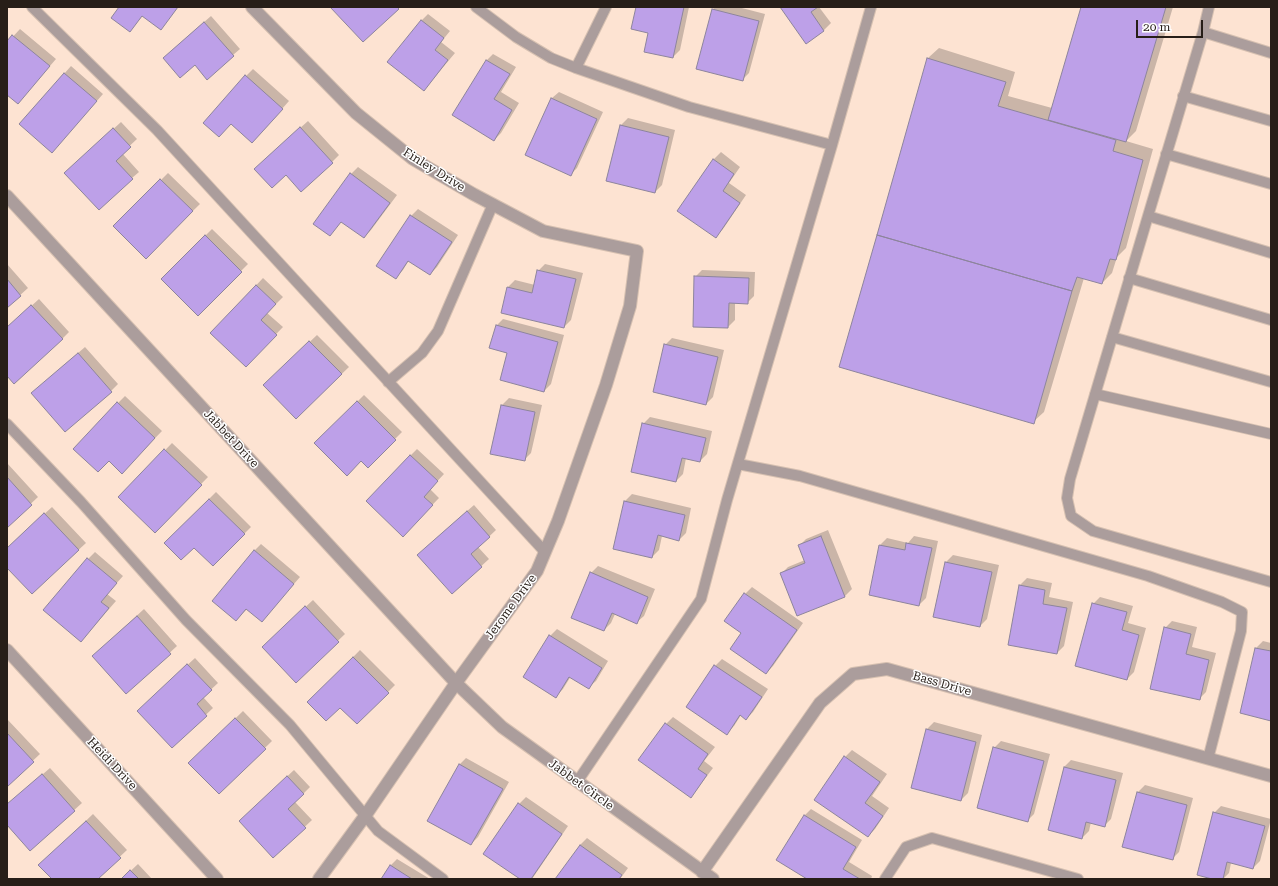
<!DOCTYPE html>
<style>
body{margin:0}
#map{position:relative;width:1278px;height:886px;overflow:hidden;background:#fde3d2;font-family:"Roboto Serif",serif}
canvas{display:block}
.frame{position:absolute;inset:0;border:8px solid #271e18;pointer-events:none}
.scale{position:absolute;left:1136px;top:20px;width:67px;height:18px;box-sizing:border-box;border:2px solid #271e18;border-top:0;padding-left:5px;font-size:12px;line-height:14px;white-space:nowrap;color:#271e18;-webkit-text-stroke:3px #fff;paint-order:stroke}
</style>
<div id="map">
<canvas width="1278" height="886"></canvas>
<div class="frame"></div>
<div class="scale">20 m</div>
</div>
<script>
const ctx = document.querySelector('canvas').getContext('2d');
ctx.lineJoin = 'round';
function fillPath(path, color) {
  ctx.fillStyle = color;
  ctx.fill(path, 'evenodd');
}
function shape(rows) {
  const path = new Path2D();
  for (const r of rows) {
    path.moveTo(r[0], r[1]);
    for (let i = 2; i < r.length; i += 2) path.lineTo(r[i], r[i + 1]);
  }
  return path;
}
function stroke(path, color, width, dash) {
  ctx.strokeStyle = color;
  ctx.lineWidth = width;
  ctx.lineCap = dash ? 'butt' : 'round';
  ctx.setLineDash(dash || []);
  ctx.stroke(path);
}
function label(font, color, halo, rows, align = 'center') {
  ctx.font = font + ' "Roboto Serif",serif';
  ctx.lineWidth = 3;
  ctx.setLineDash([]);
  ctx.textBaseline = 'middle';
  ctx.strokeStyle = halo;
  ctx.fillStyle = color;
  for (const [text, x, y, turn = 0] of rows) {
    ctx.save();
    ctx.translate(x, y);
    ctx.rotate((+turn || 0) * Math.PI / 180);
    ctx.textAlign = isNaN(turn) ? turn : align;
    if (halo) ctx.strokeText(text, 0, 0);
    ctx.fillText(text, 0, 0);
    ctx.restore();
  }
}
fillPath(shape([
 [120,7,178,7,161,28,143,15,130,31],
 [637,7,689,7,680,50,673,57,650,32],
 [715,7,738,7,765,14,749,73,742,80,713,9],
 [781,7,819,7,831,23,824,30,806,42],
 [1082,7,1173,7,1136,131,1126,141,1153,149,1126,248,1117,257,1112,273,1102,283,1084,278,1044,412,1033,422,928,58,939,48,1015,72,1008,96,1052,108],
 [428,14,450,31,441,42,455,53,424,90,421,21],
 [211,16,240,49,233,55,195,64,171,51],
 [20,29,56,59,18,103,7,93,7,43],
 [493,54,516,67,501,92,519,103,501,133,494,140,486,61],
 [71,66,103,94,59,144,20,124],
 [253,69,289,101,259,135,246,76],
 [559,92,603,112,577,168,570,175,552,98],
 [628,118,675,130,662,185,655,192,607,180,621,125],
 [308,121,339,155,332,162,286,174,262,162],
 [121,122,137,139,122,153,139,172,132,178,73,166],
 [721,152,740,167,729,183,746,195,723,229,716,236,678,211,714,159],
 [358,167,397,195,371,230,364,237,342,221,330,235,314,223,351,174],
 [168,173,200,204,146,257,115,226],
 [418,209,458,235,437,267,430,274,409,260,403,270,396,277,411,216],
 [212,229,248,264,198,314,162,279],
 [7,264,28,288,7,307],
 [545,264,583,273,571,320,564,327,502,312,508,287,515,280,535,285,538,271],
 [702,270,755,272,754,296,747,303,735,302,735,320,728,327,695,277],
 [263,278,283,297,267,313,283,327,246,365,212,332],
 [39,299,69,332,62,339,7,375,7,328],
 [503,319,564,335,551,384,544,391,508,353,496,326],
 [317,335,349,367,296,418,264,385],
 [672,338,724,350,713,397,706,404,665,345],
 [85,347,118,384,111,391,39,387],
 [364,395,402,432,368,466,361,460,316,443],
 [125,396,162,431,129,465,118,403],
 [509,398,542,405,531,453,524,460,492,453,502,405],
 [650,417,712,431,707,454,700,461,686,458,683,474,676,481,643,424],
 [172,443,208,477,155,531,120,497],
 [417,449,444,474,430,489,439,498,410,528,410,456],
 [7,463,38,497,7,526],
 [216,492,251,527,213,565,194,546,165,543],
 [632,494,691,508,686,533,679,540,662,536,659,550,652,557,614,548,625,501],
 [474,505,496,530,478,547,489,559,452,593,425,548],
 [52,507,86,543,32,593,7,567,7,548],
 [828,530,852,589,845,596,798,615,781,574,788,567,805,560,799,546,806,539],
 [914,536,938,541,926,598,919,605,870,594,880,545,887,538,908,543],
 [261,544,300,577,262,621,247,609,236,620,254,551],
 [95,552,123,576,107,594,116,601,88,633,88,559],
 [953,555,999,565,987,619,980,626,934,616,946,562],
 [598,566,655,589,644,616,637,622,615,614,611,623,604,630,591,573],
 [1027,578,1052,583,1049,597,1073,602,1064,646,1057,653,1009,644,1020,585],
 [752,587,803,623,773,666,766,673,742,633,745,594],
 [1100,597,1133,606,1128,623,1146,628,1134,672,1127,679,1093,604],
 [313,600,345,634,296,681,270,640],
 [144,609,177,646,126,693,93,656],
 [1172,621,1197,627,1192,647,1216,653,1206,692,1199,699,1165,628],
 [557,629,608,661,596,681,589,687,571,676,563,689,556,696,550,636],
 [1263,641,1271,643,1271,719,1241,712,1256,648],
 [360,650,395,685,357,723,340,706,309,702],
 [195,658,218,683,203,697,213,708,172,747,145,704],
 [722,659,768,689,753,712,746,719,741,715,734,726,727,733,715,666],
 [243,711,272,741,219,793,190,763],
 [673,717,715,747,704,761,713,768,697,789,690,796,640,759,666,724],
 [7,719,40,754,7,785],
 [934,722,982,735,968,793,961,800,927,729],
 [1001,741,1050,754,1034,814,1027,821,994,748],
 [852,750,887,774,872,796,889,808,875,829,868,836,845,757],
 [466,758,509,782,478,837,471,844,459,765],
 [1071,760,1123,773,1111,819,1104,826,1091,822,1089,831,1082,838,1049,830,1064,767],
 [50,768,82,803,30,850,7,824,7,805],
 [294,770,310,787,295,802,312,820,274,856,247,814],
 [1145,785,1193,798,1179,852,1172,859,1138,792],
 [526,797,568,826,532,879,521,879,519,804],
 [1221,806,1271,819,1260,861,1253,868,1231,863,1229,873,1223,879,1216,879,1214,813],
 [811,809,862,840,849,862,872,876,871,879,809,879,804,816],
 [93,814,127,850,96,879,53,879,47,858],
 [587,838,628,868,620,879,557,879,580,845],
 [397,859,430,879,382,879,390,866],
 [138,864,152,879,122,879]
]), '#0003');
const building = shape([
 [119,7,178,7,161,30,142,16,130,32,111,18,119,7],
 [330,7,397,7,399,9,363,42,330,7],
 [636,7,684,7,673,58,644,52,648,33,631,29,636,7],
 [780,7,818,7,811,12,824,31,806,44,780,7],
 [1081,7,1166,7,1126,142,1048,120,1081,7],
 [712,9,759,21,743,81,696,69,712,9],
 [421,20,444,38,435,50,448,60,424,91,387,62,421,20],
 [204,22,234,56,207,80,195,65,180,78,163,58,204,22],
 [12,35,50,66,18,104,7,95,7,41,12,35],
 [927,58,1006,82,998,106,1116,140,1113,151,1143,160,1116,260,1110,259,1102,284,1077,277,1072,291,877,235,927,58],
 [486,60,510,74,494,99,512,110,494,141,452,115,486,60],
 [64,73,97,101,52,153,19,124,64,73],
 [245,75,283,109,252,143,231,124,219,137,203,123,245,75],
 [551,98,597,119,571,176,525,155,551,98],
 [620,125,669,137,655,193,606,181,620,125],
 [300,127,333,163,301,192,286,175,272,188,254,169,300,127],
 [113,128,131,147,116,161,133,179,99,210,64,173,113,128],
 [713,159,734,174,723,191,740,203,716,238,677,211,713,159],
 [350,173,390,203,364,238,341,222,330,236,313,224,350,173],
 [160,179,193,211,146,259,113,226,160,179],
 [410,215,452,242,430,275,408,261,396,279,376,266,410,215],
 [205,235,242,272,198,316,161,279,205,235],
 [877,235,1072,291,1034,424,839,367,877,235],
 [537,270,576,279,564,328,501,313,507,287,532,293,537,270],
 [694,276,749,278,748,304,729,303,728,328,693,327,694,276],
 [7,279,21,296,7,308,7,279],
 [256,285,276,304,261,320,277,335,246,367,210,333,256,285],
 [31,305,63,339,14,384,7,376,7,327,31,305],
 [496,325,558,342,544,392,500,380,507,353,489,348,496,325],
 [309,341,342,374,296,419,263,385,309,341],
 [664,344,718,357,706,405,653,392,664,344],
 [78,353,112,392,65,432,31,393,78,353],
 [357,401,396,440,368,468,361,461,347,476,314,443,357,401],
 [117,402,155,438,122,474,109,461,98,472,73,449,117,402],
 [501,405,535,412,525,461,490,454,501,405],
 [642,423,706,438,700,462,682,458,676,482,631,472,642,423],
 [164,449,202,485,155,533,118,497,164,449],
 [410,455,438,481,424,497,433,505,403,537,366,501,410,455],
 [7,477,32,505,7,528,7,477],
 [209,499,245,534,213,566,194,548,181,560,164,543,209,499],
 [624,501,685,515,679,541,658,535,652,558,613,549,624,501],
 [467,511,490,537,471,554,482,567,452,594,417,555,467,511],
 [44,513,79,550,32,594,7,568,7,548,44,513],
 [821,536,845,597,797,616,780,573,805,563,798,545,821,536],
 [906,543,932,548,919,606,869,595,879,545,905,550,906,543],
 [254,550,294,584,262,622,246,609,236,621,212,601,254,550],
 [87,558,117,583,101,602,109,608,81,642,43,610,87,558],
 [945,562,992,572,980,627,933,617,945,562],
 [590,572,648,597,637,624,612,613,604,631,571,618,590,572],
 [1019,585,1045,590,1043,604,1067,608,1057,654,1008,645,1019,585],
 [744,593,797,630,766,674,730,649,741,633,724,621,744,593],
 [1092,603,1127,612,1122,630,1139,635,1127,680,1075,666,1092,603],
 [305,606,339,642,296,683,262,647,305,606],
 [137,616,171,654,126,694,92,656,137,616],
 [1164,627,1191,634,1186,654,1209,660,1200,700,1150,689,1164,627],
 [549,635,602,668,589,689,569,677,556,698,523,677,549,635],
 [1255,648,1271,651,1271,721,1240,713,1255,648],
 [353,657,389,693,357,724,340,708,326,721,307,702,353,657],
 [187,664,212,690,197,704,207,716,172,748,137,711,187,664],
 [714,665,762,697,746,720,740,715,727,735,686,707,714,665],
 [235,718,266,749,219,794,188,763,235,718],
 [665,723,708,754,698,769,707,775,691,798,638,760,665,723],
 [926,729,976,742,961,801,911,788,926,729],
 [7,733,34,762,7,787,7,733],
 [993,747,1044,761,1028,822,977,808,993,747],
 [844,756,880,782,865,803,883,816,868,837,814,800,844,756],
 [459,764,503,789,471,845,427,821,459,764],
 [1064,767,1116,780,1105,827,1086,822,1082,839,1048,830,1064,767],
 [42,774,75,811,30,851,7,825,7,804,42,774],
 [287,776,304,794,288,809,306,828,273,858,239,821,287,776],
 [1137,792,1187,805,1173,860,1122,847,1137,792],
 [518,803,562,834,531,879,520,879,483,854,518,803],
 [1213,812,1265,826,1253,869,1227,862,1223,879,1212,879,1197,875,1213,812],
 [804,815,856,847,843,869,860,879,807,879,776,860,804,815],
 [86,821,121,858,98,879,52,879,38,865,86,821],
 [580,845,622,875,619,879,555,879,580,845],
 [390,865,412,879,381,879,390,865],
 [130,870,139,879,121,879,130,870]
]);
fillPath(building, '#bda0e8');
stroke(building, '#8d849c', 1);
const lane = shape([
 [32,7,157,130,545,552],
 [476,7,516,37,551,58,576,68,689,107,832,145,871,7],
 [1209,7,1203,32,1148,216,1070,479,1067,498,1071,516,1093,531,1271,582],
 [1203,32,1271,53],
 [576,68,606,7],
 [1183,96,1271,121],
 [1166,154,1271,184],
 [1148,216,1271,253],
 [1129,278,1271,320],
 [1112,337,1271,382],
 [388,382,422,353,438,331,493,204],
 [1095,394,1271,434],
 [7,424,81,502,186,620,290,725,378,831,443,879],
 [738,464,800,476,1148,576,1222,602,1242,612,1241,631,1208,759],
 [577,782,701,599,727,500,832,145],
 [885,879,906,847,932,838,1078,879]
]);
const street = shape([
 [252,7,356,113,413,159,473,194,543,231,637,251,630,306,606,385,558,521,537,571,456,683,365,816,319,879],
 [7,196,456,683,502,727,713,879],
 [7,650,217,879],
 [702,872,820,703,853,674,887,669,1271,776]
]);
stroke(lane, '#d6c0b1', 12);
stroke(street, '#d6c0b1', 14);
stroke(lane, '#ab9d9c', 10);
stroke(street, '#ab9d9c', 12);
label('12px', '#271e18', '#fff', [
 ["Finley Drive",434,170,32],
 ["Jabbet Drive",231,439,47],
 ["Jerome Drive",511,607,-54],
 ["Bass Drive",942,684,16],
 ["Heidi Drive",112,764,47],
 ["Jabbet Circle",581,785,36]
]);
</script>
